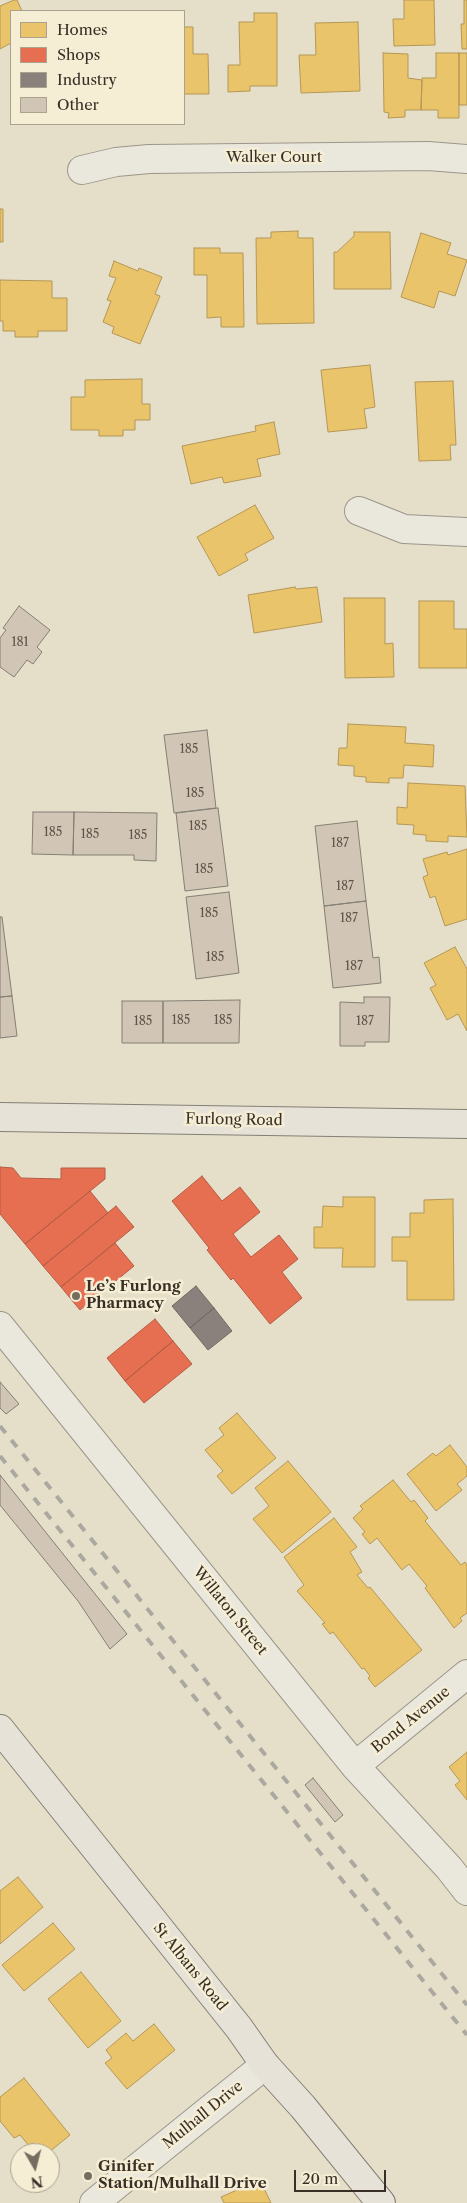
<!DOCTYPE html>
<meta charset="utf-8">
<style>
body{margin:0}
#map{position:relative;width:467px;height:2203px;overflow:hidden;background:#e5dfca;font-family:"Libre Caslon Text",serif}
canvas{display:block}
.legend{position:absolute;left:10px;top:10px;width:175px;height:115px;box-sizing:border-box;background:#f5eed5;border:1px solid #aaa28f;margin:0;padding:6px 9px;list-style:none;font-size:15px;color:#392f27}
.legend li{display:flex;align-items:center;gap:10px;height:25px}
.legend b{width:25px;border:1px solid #aaa28f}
.north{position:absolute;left:10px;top:2143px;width:50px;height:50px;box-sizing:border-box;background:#f5eed5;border:1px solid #aaa28f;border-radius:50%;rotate:172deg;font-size:14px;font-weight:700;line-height:20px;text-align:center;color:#392f27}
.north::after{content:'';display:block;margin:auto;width:18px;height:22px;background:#756d60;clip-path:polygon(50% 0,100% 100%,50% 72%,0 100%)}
.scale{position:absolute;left:294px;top:2170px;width:92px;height:22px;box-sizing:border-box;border:2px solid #392f27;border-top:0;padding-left:6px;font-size:15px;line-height:18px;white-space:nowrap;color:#392f27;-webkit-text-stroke:4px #f5eed5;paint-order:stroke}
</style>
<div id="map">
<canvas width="467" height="2203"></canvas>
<ul class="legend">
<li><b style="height:14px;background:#e9c46a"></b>Homes</li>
<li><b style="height:14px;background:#e76f51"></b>Shops</li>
<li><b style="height:14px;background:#8a817c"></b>Industry</li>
<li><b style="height:14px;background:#d1c5b5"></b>Other</li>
</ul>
<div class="north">N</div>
<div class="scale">20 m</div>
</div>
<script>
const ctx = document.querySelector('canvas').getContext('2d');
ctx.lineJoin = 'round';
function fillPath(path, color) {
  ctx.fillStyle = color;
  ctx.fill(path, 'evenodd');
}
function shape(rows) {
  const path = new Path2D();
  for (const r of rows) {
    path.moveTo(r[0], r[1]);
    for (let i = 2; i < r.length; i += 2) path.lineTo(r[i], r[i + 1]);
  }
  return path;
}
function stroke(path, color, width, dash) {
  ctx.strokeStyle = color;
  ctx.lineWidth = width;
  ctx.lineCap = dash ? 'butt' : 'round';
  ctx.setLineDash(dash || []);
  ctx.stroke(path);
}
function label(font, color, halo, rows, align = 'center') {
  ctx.font = font + ' "Libre Caslon Text",serif';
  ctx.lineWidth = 5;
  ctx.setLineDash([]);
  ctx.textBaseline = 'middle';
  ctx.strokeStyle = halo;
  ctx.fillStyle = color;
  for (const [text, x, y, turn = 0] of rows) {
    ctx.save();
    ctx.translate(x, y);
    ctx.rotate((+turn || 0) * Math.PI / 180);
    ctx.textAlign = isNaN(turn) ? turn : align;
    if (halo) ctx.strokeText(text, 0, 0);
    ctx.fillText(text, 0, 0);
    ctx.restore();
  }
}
const homes = shape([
 [14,0,17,0,22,11,11,11,11,43,0,49,0,6,14,0],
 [404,0,434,0,435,45,394,46,393,19,404,19,404,0],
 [464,0,467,0,467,49,462,49,461,24,464,24,464,0],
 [254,13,277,13,277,86,250,86,250,91,228,92,228,65,240,65,239,22,254,22,254,13],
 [358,22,360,91,301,93,299,55,316,55,315,23,358,22],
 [184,27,193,27,193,54,208,54,209,94,184,94,184,27],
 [383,53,408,54,408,78,422,80,421,110,405,110,405,117,388,118,389,113,384,112,383,53],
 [436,53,459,53,459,118,438,118,438,110,421,110,422,78,436,78,436,53],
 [459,53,467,53,467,105,459,105,459,53],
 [0,209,3,209,3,242,0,242,0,209],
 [298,231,298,238,313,238,314,323,257,324,256,238,271,238,271,232,298,231],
 [354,232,390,232,391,289,334,289,334,252,337,252,354,236,354,232],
 [421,233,451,243,447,254,467,260,455,296,439,291,434,308,401,297,421,233],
 [194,248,220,248,220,253,243,253,244,327,221,327,221,317,207,318,207,275,194,275,194,248],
 [114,261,138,271,139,268,162,277,155,294,160,296,140,344,112,333,114,327,103,322,111,301,107,300,116,278,109,276,114,261],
 [0,280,52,281,52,298,67,298,67,331,38,331,38,337,15,337,15,331,3,331,3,321,0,321,0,280],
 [370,365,375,407,364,409,367,428,328,432,321,370,370,365],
 [142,379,142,404,150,404,150,420,135,420,135,430,123,430,123,436,99,436,99,430,71,430,71,397,85,397,85,380,142,379],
 [453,381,456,445,450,445,451,460,419,461,415,382,453,381],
 [274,422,280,454,257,459,261,476,224,483,222,477,191,484,182,446,256,431,255,426,274,422],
 [255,505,274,538,245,554,248,560,219,576,197,537,255,505],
 [295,587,296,589,317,587,322,622,254,633,248,595,295,587],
 [344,598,385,598,385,644,393,643,394,677,345,678,344,598],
 [419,601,454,601,454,629,467,629,467,668,419,668,419,601],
 [348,724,406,727,405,743,434,745,433,767,404,765,403,778,389,778,389,783,366,782,366,777,354,776,354,766,338,765,339,748,347,748,348,724],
 [408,783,465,786,467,837,448,836,448,842,426,841,426,835,413,834,414,825,397,824,397,807,407,808,408,783],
 [467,849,467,919,445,926,435,896,430,898,423,877,428,875,423,859,447,852,448,855,467,849],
 [455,947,467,969,467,1031,458,1014,447,1020,430,988,436,985,424,963,455,947],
 [343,1197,375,1197,375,1267,342,1267,343,1248,314,1248,314,1227,322,1227,323,1206,343,1207,343,1197],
 [453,1199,454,1300,407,1300,407,1261,392,1261,392,1237,410,1237,410,1213,424,1213,424,1200,453,1199],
 [237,1413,276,1458,232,1494,217,1476,223,1471,205,1450,224,1435,219,1428,237,1413],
 [450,1445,467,1467,467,1476,457,1484,462,1490,436,1511,407,1474,433,1453,436,1456,450,1445],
 [288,1461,331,1512,282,1553,253,1519,269,1506,255,1488,288,1461],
 [393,1480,411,1502,414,1500,428,1518,425,1521,461,1565,465,1562,467,1565,467,1613,460,1618,462,1621,454,1628,425,1588,427,1586,409,1564,402,1570,377,1538,370,1544,362,1534,365,1532,353,1518,363,1509,360,1506,393,1480],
 [334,1518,357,1547,350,1552,362,1572,357,1575,368,1588,370,1587,422,1650,375,1687,368,1678,370,1676,364,1668,362,1669,333,1632,330,1634,322,1624,325,1623,297,1591,304,1585,284,1557,334,1518],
 [467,1752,467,1800,455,1785,460,1781,449,1767,467,1752],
 [18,1877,43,1907,0,1944,0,1891,18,1877],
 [53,1923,75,1949,24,1991,2,1965,53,1923],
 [81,1972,121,2021,88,2048,48,1999,81,1972],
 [154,2024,175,2050,127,2089,105,2063,112,2058,106,2050,126,2033,133,2041,154,2024],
 [24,2078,70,2135,48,2153,35,2153,20,2135,14,2138,0,2121,0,2097,24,2078],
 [260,2180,271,2203,224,2203,221,2197,260,2180]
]);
fillPath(homes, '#e9c46a');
stroke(homes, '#b49756', 1);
const shops = shape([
 [0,1167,13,1168,21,1178,61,1179,61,1168,105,1168,105,1179,25,1244,0,1214,0,1167],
 [202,1176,222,1201,240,1187,260,1212,233,1234,251,1257,279,1235,298,1259,282,1272,302,1298,270,1324,233,1278,231,1280,207,1250,209,1248,172,1201,202,1176],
 [90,1191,108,1213,43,1266,25,1244,90,1191],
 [116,1206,134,1227,61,1287,43,1266,116,1206],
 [115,1243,134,1266,80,1310,61,1287,115,1243],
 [155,1319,173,1341,125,1381,107,1358,155,1319],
 [173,1341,192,1364,144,1403,125,1381,173,1341]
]);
fillPath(shops, '#e76f51');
stroke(shops, '#b35c44', 1);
const industry = shape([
 [196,1286,214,1308,190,1328,172,1306,196,1286],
 [214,1308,232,1331,208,1350,190,1328,214,1308]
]);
fillPath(industry, '#8a817c');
stroke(industry, '#726862', 1);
const building = shape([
 [19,606,50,630,37,647,42,652,33,664,27,660,14,677,0,667,0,638,6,630,3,628,19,606],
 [207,730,216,808,174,813,164,735,207,730],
 [218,808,228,886,185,891,176,813,218,808],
 [33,812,74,812,73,855,32,854,33,812],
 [74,812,157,813,156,861,134,860,134,855,73,855,74,812],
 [357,821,366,901,324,906,315,826,357,821],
 [229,892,239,973,196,979,186,897,229,892],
 [366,901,373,958,379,957,381,983,333,988,324,906,366,901],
 [0,917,2,917,12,996,0,997,0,917],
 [12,996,17,1036,0,1038,0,997,12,996],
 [364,997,390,997,389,1042,365,1042,365,1046,340,1046,340,1002,364,1003,364,997],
 [240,1000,239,1043,163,1043,163,1001,240,1000],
 [122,1001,163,1001,163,1043,122,1043,122,1001],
 [0,1382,19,1404,6,1414,0,1408,0,1382],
 [0,1475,127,1634,110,1649,78,1601,0,1505,0,1475],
 [313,1778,343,1815,335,1822,305,1785,313,1778]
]);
fillPath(building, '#d1c5b5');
stroke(building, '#837f74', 1);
const minor = shape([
 [82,170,116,162,149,159,428,156,467,159],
 [359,511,404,529,467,532],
 [0,1326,355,1766,449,1868,467,1891],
 [355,1766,467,1674],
 [94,2203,265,2065]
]);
const major = shape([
 [0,1117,467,1124],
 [0,1729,239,2028,265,2065,303,2107,381,2203]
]);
stroke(minor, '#9b968a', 30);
stroke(major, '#837f74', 30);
stroke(minor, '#eae7dc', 28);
stroke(major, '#e6e2d7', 28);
stroke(shape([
 [0,1426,467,2005],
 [0,1456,467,2035]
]), '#aba8a0', 4, [9, 9]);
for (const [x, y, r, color] of [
 [76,1296,5,"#756d60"],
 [88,2176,5,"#756d60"]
]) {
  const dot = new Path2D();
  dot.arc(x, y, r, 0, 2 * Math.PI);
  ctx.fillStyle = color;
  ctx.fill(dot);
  stroke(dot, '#f5eed5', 2);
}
label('12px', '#5f544a', null, [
 ["181",20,643],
 ["185",189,750],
 ["185",195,794],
 ["185",198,827],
 ["185",53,833],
 ["185",90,835],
 ["185",138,836],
 ["187",340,844],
 ["185",204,870],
 ["187",345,887],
 ["185",209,914],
 ["187",349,919],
 ["185",215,958],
 ["187",354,967],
 ["185",181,1021],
 ["185",223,1021],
 ["185",143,1022],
 ["187",365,1022]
]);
label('15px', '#392f27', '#f5eed5', [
 ["Walker Court",274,158],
 ["Furlong Road",234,1120,1],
 ["Willaton Street",230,1611,51],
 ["Bond Avenue",411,1720,-39],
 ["St Albans Road",190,1967,51],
 ["Mulhall Drive",203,2115,-39]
]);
label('bold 15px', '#392f27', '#f5eed5', [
 ["Le’s Furlong",86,1287],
 ["Pharmacy",86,1304],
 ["Ginifer",98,2167],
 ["Station/Mulhall Drive",98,2184]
], 'left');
</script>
